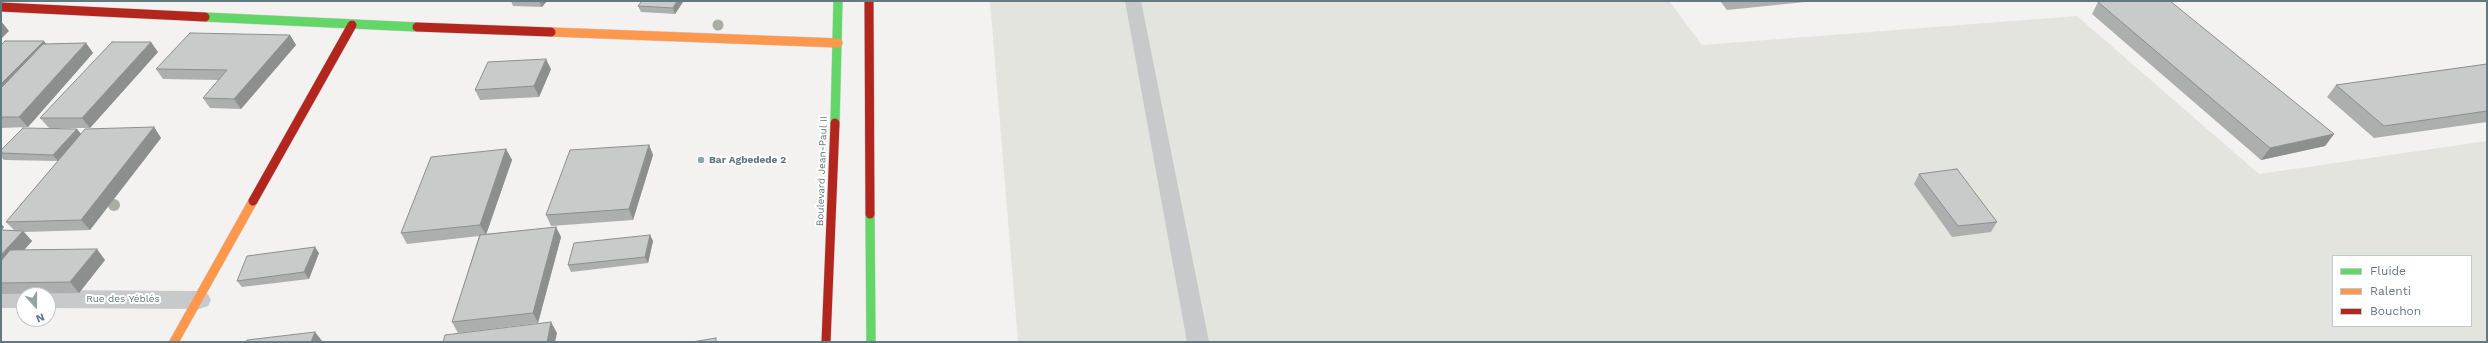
<!DOCTYPE html>
<meta charset="utf-8">
<style>
body{margin:0}
#map{position:relative;width:2488px;height:343px;overflow:hidden;background:#f3f2f0;font-family:"Work Sans",sans-serif}
canvas{display:block}
.frame{position:absolute;inset:0;border:2px solid #637980;pointer-events:none}
.legend{position:absolute;left:2332px;top:255px;width:140px;height:72px;box-sizing:border-box;background:#fff;border:1px solid #c1c9cc;margin:0;padding:5px 7px;list-style:none;font-size:12px;color:#637980}
.legend li{display:flex;align-items:center;gap:8px;height:20px}
.legend b{width:20px;border:1px solid #c1c9cc}
.north{position:absolute;left:16px;top:287px;width:40px;height:40px;box-sizing:border-box;background:#fff;border:1px solid #c1c9cc;border-radius:50%;rotate:159deg;font-size:11px;font-weight:700;line-height:16px;text-align:center;color:#637980}
.north::after{content:'';display:block;margin:auto;width:14px;height:18px;background:#95a3a7;clip-path:polygon(50% 0,100% 100%,50% 72%,0 100%)}
</style>
<div id="map">
<canvas width="2488" height="343"></canvas>
<div class="frame"></div>
<ul class="legend">
<li><b style="height:5px;background:#63d668"></b>Fluide</li>
<li><b style="height:5px;background:#ff974d"></b>Ralenti</li>
<li><b style="height:5px;background:#b3261e"></b>Bouchon</li>
</ul>
<div class="north">N</div>
</div>
<script>
const ctx = document.querySelector('canvas').getContext('2d');
ctx.lineJoin = 'round';
function fillPath(path, color) {
  ctx.fillStyle = color;
  ctx.fill(path, 'evenodd');
}
function shape(rows) {
  const path = new Path2D();
  for (const r of rows) {
    path.moveTo(r[0], r[1]);
    for (let i = 2; i < r.length; i += 2) path.lineTo(r[i], r[i + 1]);
  }
  return path;
}
function stroke(path, color, width, dash) {
  ctx.strokeStyle = color;
  ctx.lineWidth = width;
  ctx.lineCap = dash ? 'butt' : 'round';
  ctx.setLineDash(dash || []);
  ctx.stroke(path);
}
function label(font, color, halo, rows, align = 'center') {
  ctx.font = font + ' "Work Sans",sans-serif';
  ctx.lineWidth = 4;
  ctx.setLineDash([]);
  ctx.textBaseline = 'middle';
  ctx.strokeStyle = halo;
  ctx.fillStyle = color;
  for (const [text, x, y, turn = 0] of rows) {
    ctx.save();
    ctx.translate(x, y);
    ctx.rotate((+turn || 0) * Math.PI / 180);
    ctx.textAlign = isNaN(turn) ? turn : align;
    if (halo) ctx.strokeText(text, 0, 0);
    ctx.fillText(text, 0, 0);
    ctx.restore();
  }
}
fillPath(shape([
 [990,1,1669,1,1702,45,2077,16,2259,174,2487,141,2487,342,1018,342],
 [2333,256,2471,256,2471,326,2333,326]
]), '#e2e4dd');
const fast = shape([
 [205,17,417,27],
 [835,123,838,1],
 [870,214,871,342]
]);
const slow = shape([
 [551,32,838,43],
 [174,342,253,201]
]);
const jam = shape([
 [869,1,870,214],
 [1,7,205,17],
 [417,27,551,32],
 [253,201,352,25],
 [826,342,835,123]
]);
stroke(fast, '#cfd0d0', 10);
stroke(slow, '#cfd0d0', 10);
stroke(jam, '#cfd0d0', 10);
fillPath(shape([
 [1125,1,1141,1,1209,342,1187,342,1125,1]
]), '#c8c9ca');
fillPath(shape([
 [1,290,24,290,34,295,24,295,24,308,1,308,1,290],
 [48,290,199,291,208,294,211,300,208,306,199,309,48,308,48,295,38,295,48,290]
]), '#c8c9ca');
stroke(fast, '#63d668', 9);
stroke(slow, '#ff974d', 9);
stroke(jam, '#b3261e', 9);
ctx.fillStyle = '#a8afa1';
for (const [x, y, r] of [
 [718,25,5.5],
 [114,205,6]
]) {
  ctx.beginPath();
  ctx.arc(x, y, r, 0, 2 * Math.PI);
  ctx.fill();
}
fillPath(shape([
 [511,1,547,1,542,7,513,6],
 [1720,1,1815,1,1727,10],
 [683,2,675,14,641,12,638,6],
 [2098,2,2334,134,2325,146,2261,160,2092,14],
 [290,35,296,45,241,109,210,108,203,98,218,80,163,79,156,69],
 [86,43,93,53,28,127,1,128,1,45],
 [158,52,90,128,58,128,81,134,154,127,161,138,90,230,24,232,32,241,24,250,105,260,79,293,1,294,1,224,4,227,2,230,14,230,6,222,58,161,4,160,1,157,1,150,49,128,40,118],
 [2487,64,2487,122,2374,138,2327,97,2336,85],
 [551,69,539,97,480,100,475,90],
 [649,145,653,155,633,220,551,226,546,215],
 [506,149,512,160,486,234,556,227,561,237,538,323,458,333,452,322,479,236,407,244,401,233],
 [1919,174,1997,222,1991,232,1952,237,1914,184],
 [650,235,653,241,648,263,571,272,568,265],
 [319,253,309,279,242,287,237,281]
]), '#adafaf');
fillPath(shape([
 [539,1,547,1,542,7],
 [677,1,683,1,683,2,675,14,673,8],
 [1,21,9,31,1,39],
 [290,35,296,45,241,109,234,99],
 [44,41,52,51,1,103,1,84],
 [151,42,158,52,90,128,82,118],
 [86,43,93,53,28,127,19,117],
 [546,59,551,69,539,97,534,86],
 [154,127,161,138,90,230,81,220],
 [77,129,82,135,58,161,53,155],
 [2334,134,2325,146,2261,160,2270,148],
 [649,145,653,155,633,220,629,209],
 [506,149,512,160,486,235,480,225],
 [1,224,4,227,1,231],
 [556,227,561,237,538,323,533,313],
 [23,231,32,241,4,273,1,270,1,255],
 [650,235,653,241,648,263,645,257],
 [315,247,319,253,309,279,304,272],
 [97,249,105,260,79,293,70,282],
 [551,322,557,333,555,342,547,342],
 [315,332,323,342,311,342]
]), '#8d8e8e');
const building = shape([
 [642,1,677,1,673,8,638,6,642,1],
 [2104,1,2170,1,2334,134,2270,148,2098,2,2104,1],
 [190,33,290,35,234,99,203,98,227,70,156,69,190,33],
 [5,41,44,41,1,84,1,45,5,41],
 [112,42,151,42,82,118,40,118,112,42],
 [86,43,19,117,1,117,1,88,43,44,86,43],
 [546,59,534,86,475,90,488,62,546,59],
 [2487,64,2487,111,2384,126,2336,85,2487,64],
 [154,127,81,220,6,222,85,129,154,127],
 [23,128,77,129,53,155,1,153,1,150,23,128],
 [649,145,629,209,546,215,570,150,649,145],
 [506,149,480,225,401,233,431,157,506,149],
 [1957,169,1997,222,1958,226,1919,174,1957,169],
 [556,227,533,313,452,322,480,235,556,227],
 [1,230,23,231,1,255,1,230],
 [650,235,645,257,568,265,574,243,650,235],
 [315,247,304,272,237,281,247,256,315,247],
 [97,249,70,282,1,283,1,261,10,250,97,249],
 [551,322,547,342,443,342,445,335,551,322],
 [315,332,311,342,246,342,247,340,315,332],
 [716,338,716,342,692,342,716,338]
]);
fillPath(building, '#c9cbcb');
stroke(building, '#8d8e8e', 1);
for (const [x, y, r, color] of [
 [701,160,4,"#95a3a7"]
]) {
  const dot = new Path2D();
  dot.arc(x, y, r, 0, 2 * Math.PI);
  ctx.fillStyle = color;
  ctx.fill(dot);
  stroke(dot, '#fff', 1.5);
}
label('bold 10px', '#637980', '#fff', [
 ["Bar Agbedede 2",709,160]
], 'left');
label('10px', '#637980', '#fff', [
 ["Boulevard Jean-Paul II",822,171,-88],
 ["Rue des Yéblés",123,299]
]);
</script>
